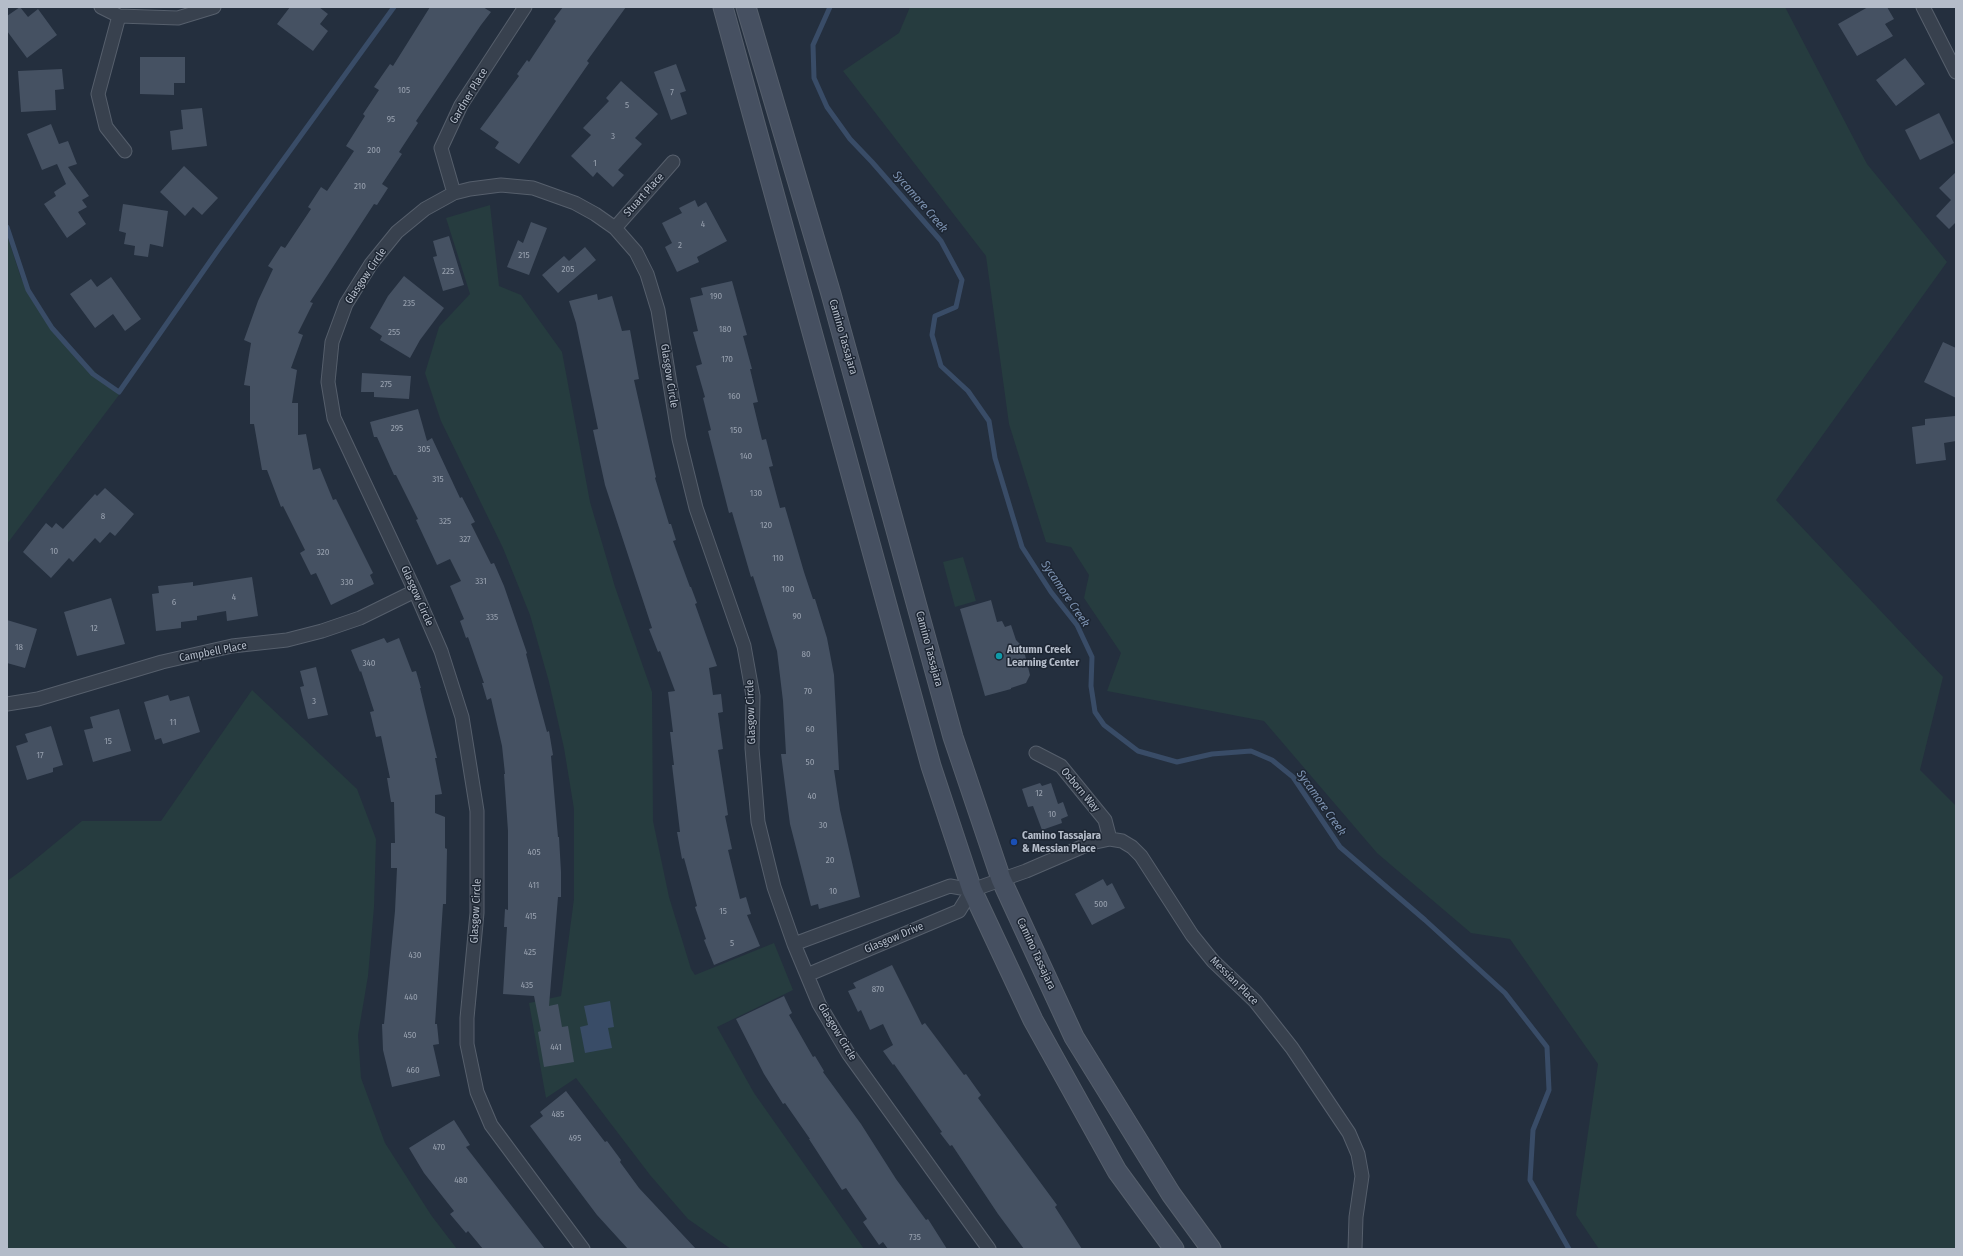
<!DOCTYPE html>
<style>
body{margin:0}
#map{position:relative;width:1963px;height:1256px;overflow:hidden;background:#242f3e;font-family:"Fira Sans Condensed",sans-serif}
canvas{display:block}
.frame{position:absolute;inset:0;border:8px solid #b4bcc9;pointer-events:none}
</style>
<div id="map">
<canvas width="1963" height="1256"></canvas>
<div class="frame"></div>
</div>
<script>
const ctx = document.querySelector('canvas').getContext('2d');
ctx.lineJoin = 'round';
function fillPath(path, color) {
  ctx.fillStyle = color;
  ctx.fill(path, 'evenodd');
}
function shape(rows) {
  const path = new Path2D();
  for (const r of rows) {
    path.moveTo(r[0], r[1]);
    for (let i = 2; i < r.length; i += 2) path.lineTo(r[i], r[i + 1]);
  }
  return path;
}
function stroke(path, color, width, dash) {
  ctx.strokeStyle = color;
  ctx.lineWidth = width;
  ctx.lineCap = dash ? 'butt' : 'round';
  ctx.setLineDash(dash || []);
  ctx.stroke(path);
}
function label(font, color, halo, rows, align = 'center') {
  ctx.font = font + ' "Fira Sans Condensed",sans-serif';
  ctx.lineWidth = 3;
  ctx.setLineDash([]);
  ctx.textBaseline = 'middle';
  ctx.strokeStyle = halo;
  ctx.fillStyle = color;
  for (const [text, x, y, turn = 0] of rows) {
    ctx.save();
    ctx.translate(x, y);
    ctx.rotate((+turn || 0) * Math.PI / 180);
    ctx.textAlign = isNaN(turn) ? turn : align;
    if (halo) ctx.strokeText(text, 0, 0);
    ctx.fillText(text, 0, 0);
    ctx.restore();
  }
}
fillPath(shape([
 [910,7,1785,7,1867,164,1947,262,1776,500,1943,677,1920,770,1956,806,1956,1249,1599,1249,1576,1215,1598,1064,1510,939,1471,933,1377,853,1264,721,1107,691,1121,653,1084,598,1089,575,1071,547,1046,542,1009,424,986,256,843,71,899,33],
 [490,205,499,286,521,295,562,352,590,502,615,587,652,692,653,821,669,897,691,969,695,975,774,943,793,990,717,1027,754,1093,864,1249,731,1249,688,1219,650,1175,576,1078,546,1098,529,1003,561,996,574,899,574,809,564,748,549,682,530,615,503,548,441,421,425,373,439,327,470,294,446,218],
 [7,235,21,278,64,342,119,395,7,544],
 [963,557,976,601,955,607,943,562],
 [252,690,357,789,376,839,374,907,368,976,358,1035,361,1078,385,1143,431,1215,457,1249,7,1249,7,881,25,868,82,821,161,821]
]), '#263c3f');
fillPath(shape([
 [610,1001,614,1027,608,1028,612,1048,585,1053,580,1027,588,1025,584,1006]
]), '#394c67');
stroke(shape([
 [830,7,813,45,814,78,827,107,850,139,872,162,941,241,962,280,956,307,935,316,932,335,941,366,968,391,989,421,995,458,1022,547,1051,592,1077,625,1092,657,1091,686,1095,712,1104,725,1138,751,1177,762,1212,754,1251,751,1272,760,1293,777,1340,847,1425,920,1505,993,1547,1047,1549,1090,1533,1130,1530,1180,1569,1249],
 [7,227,28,290,52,328,93,374,119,392,218,250,394,7]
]), '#394c67', 5);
fillPath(shape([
 [20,7,28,17,38,9,57,35,27,58,7,31,7,16],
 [290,7,319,7,328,14,320,24,328,31,313,51,277,24],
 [430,7,483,7,491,12,481,25,416,121,418,123,399,152,402,154,382,184,388,188,377,205,374,204,310,302,313,303,298,333,303,335,291,368,297,370,292,403,298,403,298,435,306,434,313,470,320,468,333,500,336,499,373,573,370,575,374,584,331,605,316,573,311,575,300,553,305,550,283,506,281,507,267,470,262,470,254,424,250,424,250,386,244,385,251,343,244,340,258,301,273,269,268,266,281,246,285,248,311,209,308,207,321,187,327,191,354,151,346,146,365,116,363,114,379,90,374,87,390,64,393,66],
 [563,7,626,7,587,61,589,63,519,164,495,148,499,142,480,129,519,76,517,74,527,60,529,62,556,21,554,19],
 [1868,7,1887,7,1894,19,1885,24,1893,36,1857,56,1838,24],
 [140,57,185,57,185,83,174,83,174,95,140,94],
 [1905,58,1925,84,1896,106,1876,80],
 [676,64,686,91,680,93,687,114,671,120,654,72],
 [62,69,64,89,55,90,56,110,21,112,18,71],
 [621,81,658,114,635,138,642,144,618,170,624,175,613,187,597,172,593,177,571,156,591,135,583,128,609,101,606,98],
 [202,108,207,146,172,150,170,131,183,129,181,110],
 [1939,113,1954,143,1920,160,1905,130],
 [51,124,59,144,68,141,77,164,68,167,89,196,82,200,87,207,78,212,86,224,67,238,44,204,56,196,54,192,66,184,57,164,42,170,27,134],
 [184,166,218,198,202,215,193,207,185,216,160,192],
 [1956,172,1956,222,1949,229,1936,216,1951,200,1939,188],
 [695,200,698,207,706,202,727,241,697,257,699,262,677,272,665,247,672,243,662,223,682,213,679,208],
 [123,204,168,211,163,247,150,244,148,257,134,255,135,246,124,244,126,233,119,231],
 [531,222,547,228,529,275,507,267,518,240,523,243],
 [449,236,464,285,443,291,433,257,437,256,433,241],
 [585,247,596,260,558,293,542,275,564,256,569,261],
 [404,276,444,308,420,340,410,358,380,340,382,336,370,328,388,296],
 [111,277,141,319,125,331,113,314,95,328,70,294,91,279,97,287],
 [732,281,747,335,743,336,752,369,750,369,758,402,753,403,762,440,766,439,773,466,769,467,780,508,785,507,804,572,813,599,815,599,827,638,834,675,839,770,834,770,840,810,860,897,819,909,818,904,811,906,790,824,781,754,786,754,783,701,777,651,753,576,751,577,732,512,729,513,708,431,711,430,703,398,705,397,696,366,702,364,693,332,698,331,690,298,703,295,701,288],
 [597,294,598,300,612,296,622,331,630,330,639,379,634,380,656,477,655,478,669,524,671,524,676,540,673,541,690,587,691,587,697,603,695,604,717,666,709,668,713,695,721,694,723,712,718,713,723,749,718,750,728,815,725,816,732,849,728,850,740,899,746,897,751,914,747,915,760,946,714,965,704,940,706,939,695,907,697,906,684,858,682,859,677,832,680,832,672,765,674,765,670,732,673,732,668,692,675,691,660,651,658,652,649,629,652,628,605,485,593,430,598,429,576,323,569,301],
 [1943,342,1956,348,1956,398,1924,382],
 [362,373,411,376,409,399,374,397,374,392,361,392],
 [418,409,427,441,432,438,460,498,462,497,475,522,471,524,491,564,494,563,504,586,527,653,526,654,547,732,549,731,553,755,551,756,558,837,559,837,561,872,561,897,558,897,549,1006,558,1004,562,1027,568,1026,574,1062,544,1067,538,1032,541,1031,534,996,503,994,507,927,504,927,505,909,508,910,508,831,504,774,505,774,502,746,491,698,487,700,482,683,484,683,468,637,466,638,460,621,464,619,450,586,461,581,450,559,437,565,416,520,418,519,396,475,394,475,377,437,374,437,370,422],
 [1955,416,1956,441,1944,443,1946,460,1916,464,1912,427,1925,425,1925,419],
 [105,488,134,514,115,536,110,532,100,543,95,538,73,562,69,558,51,578,23,552,46,523,52,528,56,523,63,529,95,494,97,496],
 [252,577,258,616,227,621,226,611,197,616,197,620,181,622,181,628,156,631,152,594,159,593,158,586,193,582,193,586],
 [111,598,125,644,77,656,64,612],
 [991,600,997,622,1002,621,1005,627,1011,625,1016,640,1023,647,1030,675,1026,683,1011,688,1011,689,985,696,960,609],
 [7,620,37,629,25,668,7,663],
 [384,638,387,643,399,638,412,672,416,671,421,688,420,688,437,758,435,758,442,794,435,795,435,813,445,817,445,848,447,849,446,904,443,904,435,1024,437,1024,439,1044,433,1045,440,1076,392,1087,383,1050,382,1024,384,1024,395,911,397,868,391,868,391,843,395,843,394,802,391,802,387,778,390,778,381,736,376,737,370,712,374,711,361,671,360,672,351,650],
 [316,667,328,715,308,719,300,687,304,686,300,671],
 [168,695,170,701,189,696,200,732,163,744,161,738,155,740,144,702],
 [119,709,131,751,93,762,84,730,93,728,90,717],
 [51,726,63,765,53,768,53,772,27,780,16,746,28,742,25,734],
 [1040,783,1042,786,1051,783,1058,804,1063,802,1068,816,1061,819,1062,823,1042,830,1033,806,1028,807,1022,789],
 [1103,879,1107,886,1112,883,1125,908,1092,925,1075,894],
 [892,965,922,1025,925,1023,964,1075,966,1074,981,1095,978,1098,1057,1205,1055,1207,1082,1249,1024,1249,998,1214,952,1145,950,1146,940,1133,942,1132,894,1064,893,1065,883,1051,893,1045,883,1024,870,1030,861,1010,858,1012,848,991,856,988,853,983],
 [784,996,792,1013,789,1015,813,1057,815,1056,824,1071,823,1072,861,1124,896,1179,926,1220,928,1219,947,1249,888,1249,883,1242,879,1245,863,1222,867,1219,846,1188,842,1190,809,1139,810,1139,785,1103,783,1104,764,1074,736,1019],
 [566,1091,605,1142,607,1141,621,1160,620,1162,639,1188,696,1249,628,1249,597,1215,530,1126,543,1116,540,1112],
 [454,1120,470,1145,466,1147,545,1249,483,1249,468,1231,466,1233,450,1214,454,1211,424,1173,409,1148]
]), '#455162');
const minor = shape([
 [101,7,119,16,178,18,214,7],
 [1923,7,1956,72],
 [119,16,98,94,106,127,125,151],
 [454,193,441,148,461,105,525,7],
 [615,228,673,162],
 [7,704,38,699,162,662,232,646,287,640,322,631,360,618,415,591],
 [1036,753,1061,766,1105,820,1110,839],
 [794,944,950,886,972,890,1026,871,1091,843,1110,839,1122,841,1132,847,1141,856,1192,935,1213,961,1255,1001,1292,1048,1349,1133,1358,1154,1362,1176,1356,1217,1355,1249],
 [807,975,959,911,972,890],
 [583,1249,491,1125,477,1092,467,1044,467,1018,477,913,477,811,462,717,441,651,415,591,334,418,328,382,332,342,346,304,371,264,397,232,425,209,454,193,470,189,501,185,533,188,575,203,595,214,615,228,636,252,647,274,658,310,679,439,696,508,744,646,753,696,752,748,758,822,774,887,794,944,819,1004,848,1053,989,1249]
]);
const secondary = shape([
 [723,7,931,766,972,890,1033,1020,1117,1171,1174,1249],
 [746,7,831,294,953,737,1001,879,1074,1037,1171,1194,1211,1249]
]);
stroke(minor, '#565f6c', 15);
stroke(secondary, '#565f6c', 21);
stroke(minor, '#38414e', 13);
stroke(secondary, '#465061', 19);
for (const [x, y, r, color] of [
 [999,656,4,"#0f9aa8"],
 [1014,842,4,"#1a4fb4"]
]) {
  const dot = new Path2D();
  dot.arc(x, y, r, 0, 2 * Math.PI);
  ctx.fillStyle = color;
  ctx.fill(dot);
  stroke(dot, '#1d2633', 1.5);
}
label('9px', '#98a1af', null, [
 ["105",404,90],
 ["7",672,92],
 ["5",627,105],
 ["95",391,119],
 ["3",613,136],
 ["200",374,150],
 ["1",595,163],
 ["210",360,186],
 ["4",703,224],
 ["2",680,245],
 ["215",524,255],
 ["205",568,269],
 ["225",448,271],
 ["190",716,296],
 ["235",409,303],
 ["180",725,329],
 ["255",394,332],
 ["170",727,359],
 ["275",386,384],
 ["160",734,396],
 ["295",397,428],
 ["150",736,430],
 ["305",424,449],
 ["140",746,456],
 ["315",438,479],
 ["130",756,493],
 ["8",103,516],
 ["325",445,521],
 ["120",766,525],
 ["327",465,539],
 ["10",54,551],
 ["320",323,552],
 ["110",778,558],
 ["331",481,581],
 ["330",347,582],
 ["100",788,589],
 ["4",234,597],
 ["6",174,602],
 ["90",797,616],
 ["335",492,617],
 ["12",94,628],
 ["18",19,647],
 ["80",806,654],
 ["340",369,663],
 ["70",808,691],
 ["3",314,701],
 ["11",173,722],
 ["60",810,729],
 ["15",108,741],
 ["17",40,755],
 ["50",810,762],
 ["12",1039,793],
 ["40",812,796],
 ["10",1052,814],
 ["30",823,825],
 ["405",534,852],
 ["20",830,860],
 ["411",534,885],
 ["10",833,891],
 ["500",1101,904],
 ["15",723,911],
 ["415",531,916],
 ["5",732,943],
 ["425",530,952],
 ["430",415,955],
 ["435",527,985],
 ["870",878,989],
 ["440",411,997],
 ["450",410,1035],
 ["441",556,1047],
 ["460",413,1070],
 ["485",558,1114],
 ["495",575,1138],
 ["470",439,1147],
 ["480",461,1180],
 ["735",915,1237]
]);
label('11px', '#b4bcc9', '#1d2633', [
 ["Gardner Place",469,96,-59],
 ["Stuart Place",644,195,-48],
 ["Glasgow Circle",366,276,-56],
 ["Camino Tassajara",843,337,74],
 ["Glasgow Circle",669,376,81],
 ["Glasgow Circle",417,596,66],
 ["Camino Tassajara",929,649,75],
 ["Campbell Place",213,652,-11],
 ["Glasgow Circle",751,712,-92],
 ["Osborn Way",1080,790,50],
 ["Glasgow Circle",476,911,-87],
 ["Glasgow Drive",894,938,-23],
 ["Camino Tassajara",1036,954,65],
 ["Messian Place",1234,981,45],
 ["Glasgow Circle",837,1032,59]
]);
label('bold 11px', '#b4bcc9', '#1d2633', [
 ["Autumn Creek",1007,650],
 ["Learning Center",1007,663],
 ["Camino Tassajara",1022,836],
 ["& Messian Place",1022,849]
], 'left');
label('italic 12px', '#7c92b1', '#1d2633', [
 ["Sycamore Creek",920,202,49],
 ["Sycamore Creek",1065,594,56],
 ["Sycamore Creek",1321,803,55]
]);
</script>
